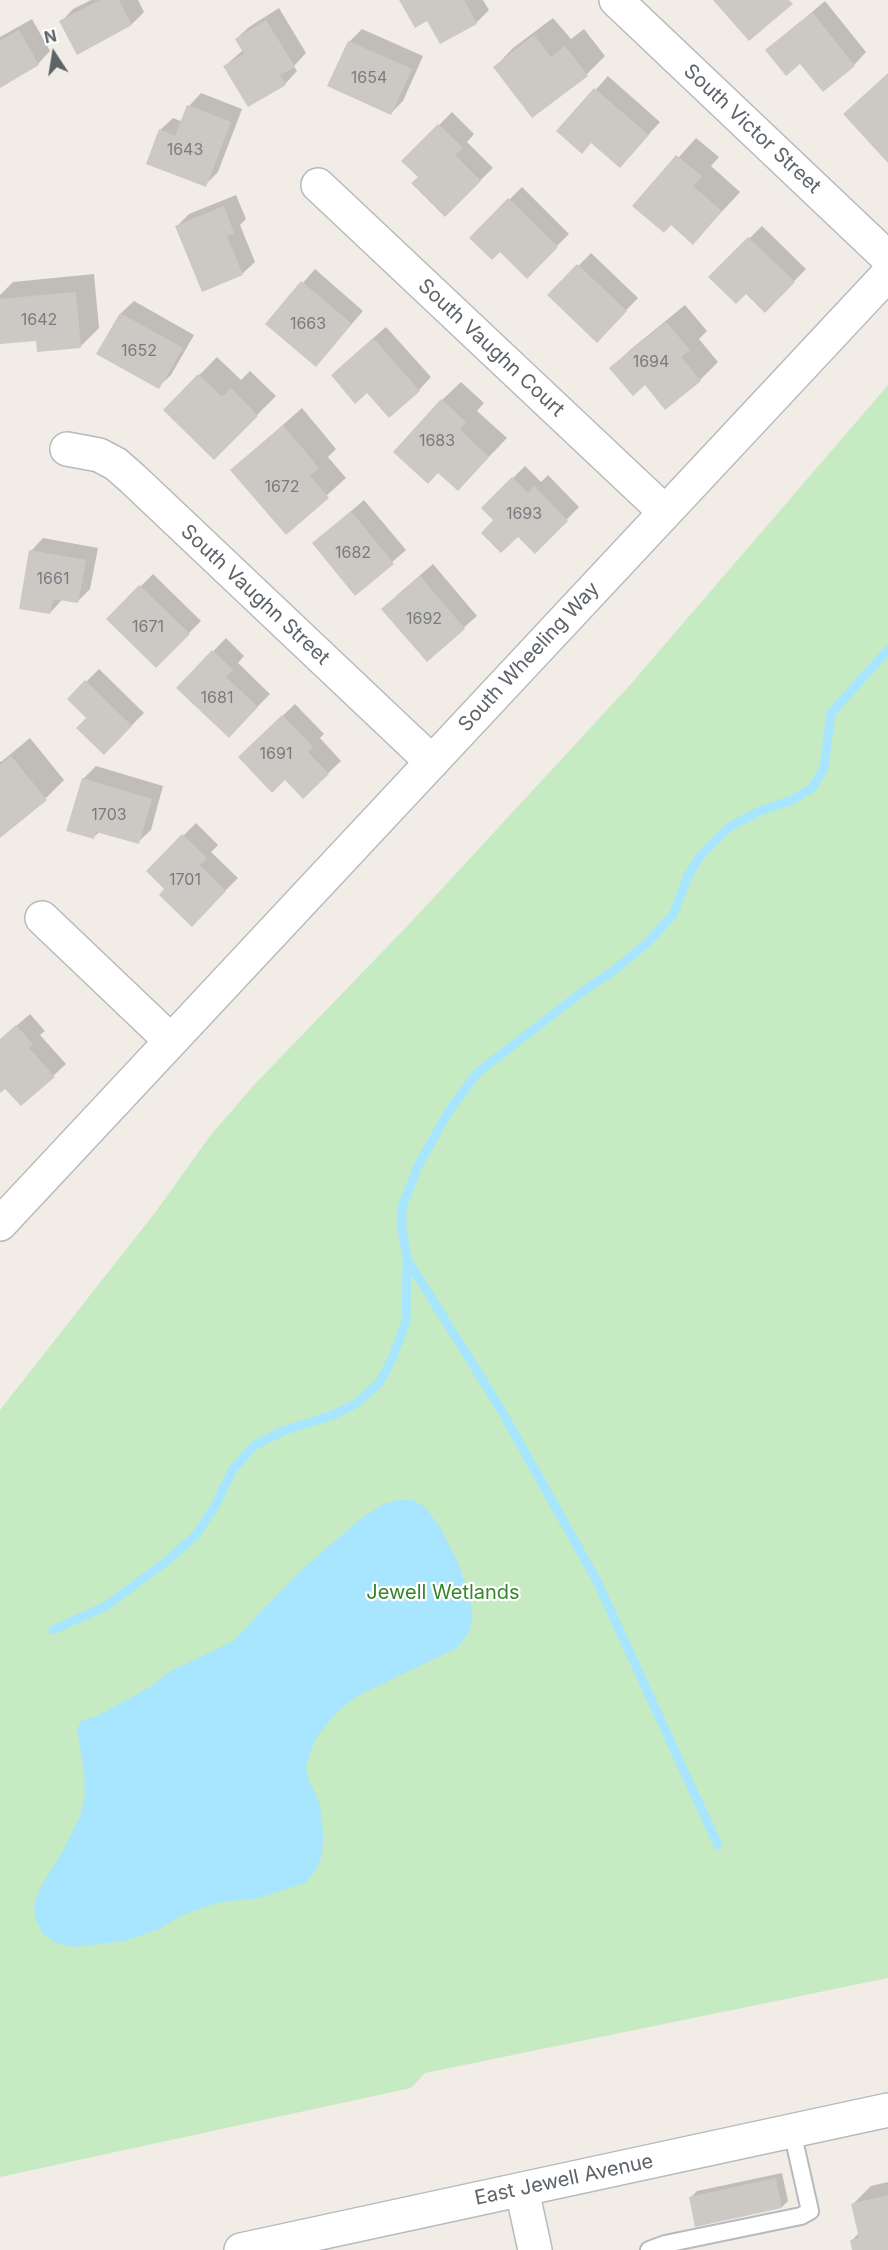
<!DOCTYPE html>
<style>
body{margin:0}
#map{position:relative;width:888px;height:2250px;overflow:hidden;background:#f1ede6;font-family:Inter,sans-serif}
canvas{display:block}
.north{position:absolute;left:24px;top:24px;width:60px;height:60px;-webkit-text-stroke:4px #fff;paint-order:stroke;rotate:348deg;font-size:16px;font-weight:700;line-height:24px;text-align:center;color:#5d6368}
.north::after{content:'';display:block;margin:auto;width:21px;height:27px;background:#5d6368;clip-path:polygon(50% 0,100% 100%,50% 72%,0 100%)}
</style>
<div id="map">
<canvas width="888" height="2250"></canvas>
<div class="north">N</div>
</div>
<script>
const ctx = document.querySelector('canvas').getContext('2d');
ctx.lineJoin = 'round';
function fillPath(path, color) {
  ctx.fillStyle = color;
  ctx.fill(path, 'evenodd');
}
function shape(rows) {
  const path = new Path2D();
  for (const r of rows) {
    path.moveTo(r[0], r[1]);
    for (let i = 2; i < r.length; i += 2) path.lineTo(r[i], r[i + 1]);
  }
  return path;
}
function stroke(path, color, width, dash) {
  ctx.strokeStyle = color;
  ctx.lineWidth = width;
  ctx.lineCap = dash ? 'butt' : 'round';
  ctx.setLineDash(dash || []);
  ctx.stroke(path);
}
function label(font, color, halo, rows, align = 'center') {
  ctx.font = font + ' Inter,sans-serif';
  ctx.lineWidth = 4.5;
  ctx.setLineDash([]);
  ctx.textBaseline = 'middle';
  ctx.strokeStyle = halo;
  ctx.fillStyle = color;
  for (const [text, x, y, turn = 0] of rows) {
    ctx.save();
    ctx.translate(x, y);
    ctx.rotate((+turn || 0) * Math.PI / 180);
    ctx.textAlign = isNaN(turn) ? turn : align;
    if (halo) ctx.strokeText(text, 0, 0);
    ctx.fillText(text, 0, 0);
    ctx.restore();
  }
}
fillPath(shape([
 [888,385,888,1978,425,2073,411,2088,0,2177,0,1410,157,1210,210,1136,253,1086,413,920,630,685]
]), '#c6eac1');
fillPath(shape([
 [398,1500,413,1500,425,1507,440,1527,460,1567,468,1593,472,1610,471,1625,466,1637,455,1649,357,1696,335,1714,316,1738,306,1765,307,1775,320,1805,323,1833,322,1855,316,1870,306,1882,290,1888,259,1898,222,1902,204,1907,181,1916,159,1929,125,1941,74,1947,56,1943,43,1934,36,1920,34,1907,39,1890,66,1845,80,1816,85,1796,84,1771,77,1729,82,1720,97,1716,152,1686,169,1672,233,1641,301,1570,363,1517,384,1504]
]), '#a8e5ff');
fillPath(shape([
 [91,0,138,0,144,12,132,24,77,53,61,22,73,9],
 [401,0,483,0,489,10,476,23,440,42,427,19],
 [825,1,866,52,854,65,767,50],
 [279,8,306,53,294,66,297,71,285,84,225,66,243,50,236,39,249,27],
 [553,18,571,39,584,29,605,56,587,74,532,116,495,67,513,48],
 [32,19,50,51,38,64,0,86,0,37],
 [362,29,423,56,403,101,391,113,329,85,349,42],
 [608,76,660,122,620,166,592,142,559,131],
 [201,93,242,109,218,172,205,185,160,130,173,118,183,122,189,106],
 [452,112,474,134,467,142,493,168,445,215,420,177,404,161],
 [696,138,719,157,711,166,740,192,693,243,671,224,635,206],
 [522,187,569,234,527,276,500,250,471,238],
 [236,195,246,219,240,225,255,262,242,274,177,226,189,214],
 [762,226,806,269,765,311,746,292,710,277],
 [591,253,638,298,597,340,550,295],
 [315,269,363,311,316,365,267,324],
 [94,274,99,328,81,346,37,339,0,342,0,295,13,282],
 [134,301,194,335,171,375,158,387,98,353,121,313],
 [685,305,707,331,699,339,718,362,700,380,645,383,611,368,630,350],
 [386,327,431,377,419,390,345,363],
 [217,357,241,380,250,371,276,396,214,458,165,410],
 [461,382,484,403,477,411,507,438,458,489,442,400],
 [302,408,336,449,328,457,346,478,286,532,232,470],
 [525,466,541,482,548,475,579,507,535,552,518,535,483,508],
 [364,500,406,550,355,594,314,543],
 [43,538,98,548,90,589,78,601,62,600,50,613,31,551],
 [433,564,477,616,427,660,396,596],
 [153,574,201,621,156,666,108,619],
 [226,638,244,656,238,663,270,694,229,736,178,688],
 [99,669,144,713,104,753,88,718,69,699],
 [295,704,324,734,320,738,341,761,303,797,252,745],
 [30,738,64,780,46,798,0,836,0,761,1,762],
 [96,766,163,786,151,830,138,842,100,831,94,837,83,779],
 [196,823,218,845,211,852,238,878,192,924,167,889,148,871],
 [30,1014,45,1031,40,1035,66,1064,53,1076,5,1086,0,1091,0,1040],
 [782,2173,788,2201,782,2207,691,2197,697,2191],
 [888,2182,888,2250,854,2250,852,2240,859,2233,853,2204,871,2186]
]), '#0003');
stroke(shape([
 [407,1259,500,1408,597,1581,718,1845],
 [53,1630,106,1606,167,1561,196,1535,215,1506,233,1469,255,1445,283,1431,333,1415,357,1403,380,1382,392,1359,406,1322,407,1258,402,1230,402,1207,418,1166,449,1111,477,1073,582,992,613,971,646,944,673,915,688,876,700,856,729,827,760,811,792,800,812,788,824,768,831,713,888,650]
]), '#a8e5ff', 9);
fillPath(shape([
 [100,0,119,0,132,25,77,55,59,21],
 [399,0,464,0,477,24,440,44,427,21,415,28],
 [713,0,789,0,793,4,749,41],
 [812,12,855,66,823,92,800,64,786,76,765,50],
 [266,20,295,67,280,75,286,85,248,107,223,66,244,54,235,39],
 [19,30,39,65,0,88,0,41],
 [534,35,551,57,565,46,588,76,532,118,493,67],
 [348,41,412,69,391,115,327,86],
 [888,73,888,163,843,114],
 [594,88,649,135,620,168,591,143,582,154,556,131],
 [187,105,231,122,206,187,146,164,159,129,175,136],
 [438,124,463,148,455,155,481,181,445,217,411,183,418,177,401,161],
 [676,155,702,176,693,186,722,211,693,245,671,225,664,233,632,206],
 [508,198,558,247,527,279,500,252,492,260,469,238],
 [224,206,234,233,227,236,243,275,202,292,175,226],
 [748,237,795,282,765,313,746,294,736,304,708,277],
 [577,264,627,311,597,343,547,295],
 [301,281,352,324,316,367,265,324],
 [76,292,81,348,37,352,36,341,0,344,0,299],
 [120,313,183,348,159,389,96,354],
 [666,322,690,350,681,357,701,381,665,410,645,385,633,396,609,368],
 [373,338,420,391,389,418,367,393,355,404,331,375],
 [198,374,222,397,231,388,258,416,214,460,163,410],
 [441,399,466,422,460,430,489,457,458,491,438,473,428,484,393,452],
 [283,425,319,468,310,476,329,498,286,535,230,470],
 [512,477,528,493,534,486,568,521,535,554,518,537,501,553,481,533,493,520,481,508],
 [351,511,394,564,355,596,312,543],
 [29,550,86,560,78,603,53,599,50,614,19,609],
 [420,576,465,629,427,662,381,609],
 [139,585,190,634,156,668,106,619],
 [212,650,233,670,226,677,258,707,229,738,176,688],
 [85,680,132,726,104,755,76,728,86,718,67,699],
 [282,715,313,747,308,752,329,774,303,799,285,780,272,793,238,757],
 [11,756,47,800,0,838,0,765],
 [82,778,152,799,139,844,96,832,94,839,66,831],
 [182,834,207,858,200,865,226,891,192,927,159,895,164,889,146,871],
 [16,1025,33,1044,29,1048,55,1077,21,1106,5,1089,0,1093,0,1039],
 [776,2178,782,2208,695,2227,689,2197],
 [888,2195,888,2250,852,2250,850,2240,859,2238,851,2204]
]), '#ccc8c3');
const service = shape([
 [649,2250,665,2244,801,2216,810,2211,792,2131]
]);
const minor = shape([
 [616,0,888,258],
 [318,185,664,511],
 [67,449,99,455,116,464,133,479,432,762],
 [42,918,170,1040],
 [522,2190,535,2250]
]);
const tertiary = shape([
 [0,1224,888,274],
 [241,2250,888,2110]
]);
stroke(service, '#b6babe', 20);
stroke(minor, '#b6babe', 36);
stroke(tertiary, '#b6babe', 36);
stroke(service, '#fff', 16);
stroke(minor, '#fff', 33);
stroke(tertiary, '#fff', 33);
label('16px', '#797c7f', null, [
 ["1654",369,78],
 ["1643",185,150],
 ["1642",39,320],
 ["1663",308,324],
 ["1652",139,351],
 ["1694",651,362],
 ["1683",437,441],
 ["1672",282,487],
 ["1693",524,514],
 ["1682",353,553],
 ["1661",53,579],
 ["1692",424,619],
 ["1671",148,627],
 ["1681",217,698],
 ["1691",276,754],
 ["1703",109,815],
 ["1701",185,880]
]);
label('20px', '#5d6368', '#fff', [
 ["South Victor Street",752,129,43],
 ["South Vaughn Court",491,348,43],
 ["South Vaughn Street",255,595,43],
 ["South Wheeling Way",529,657,-47],
 ["East Jewell Avenue",564,2180,-12]
]);
label('20px', '#36862e', '#fff', [
 ["Jewell Wetlands",443,1593]
]);
</script>
